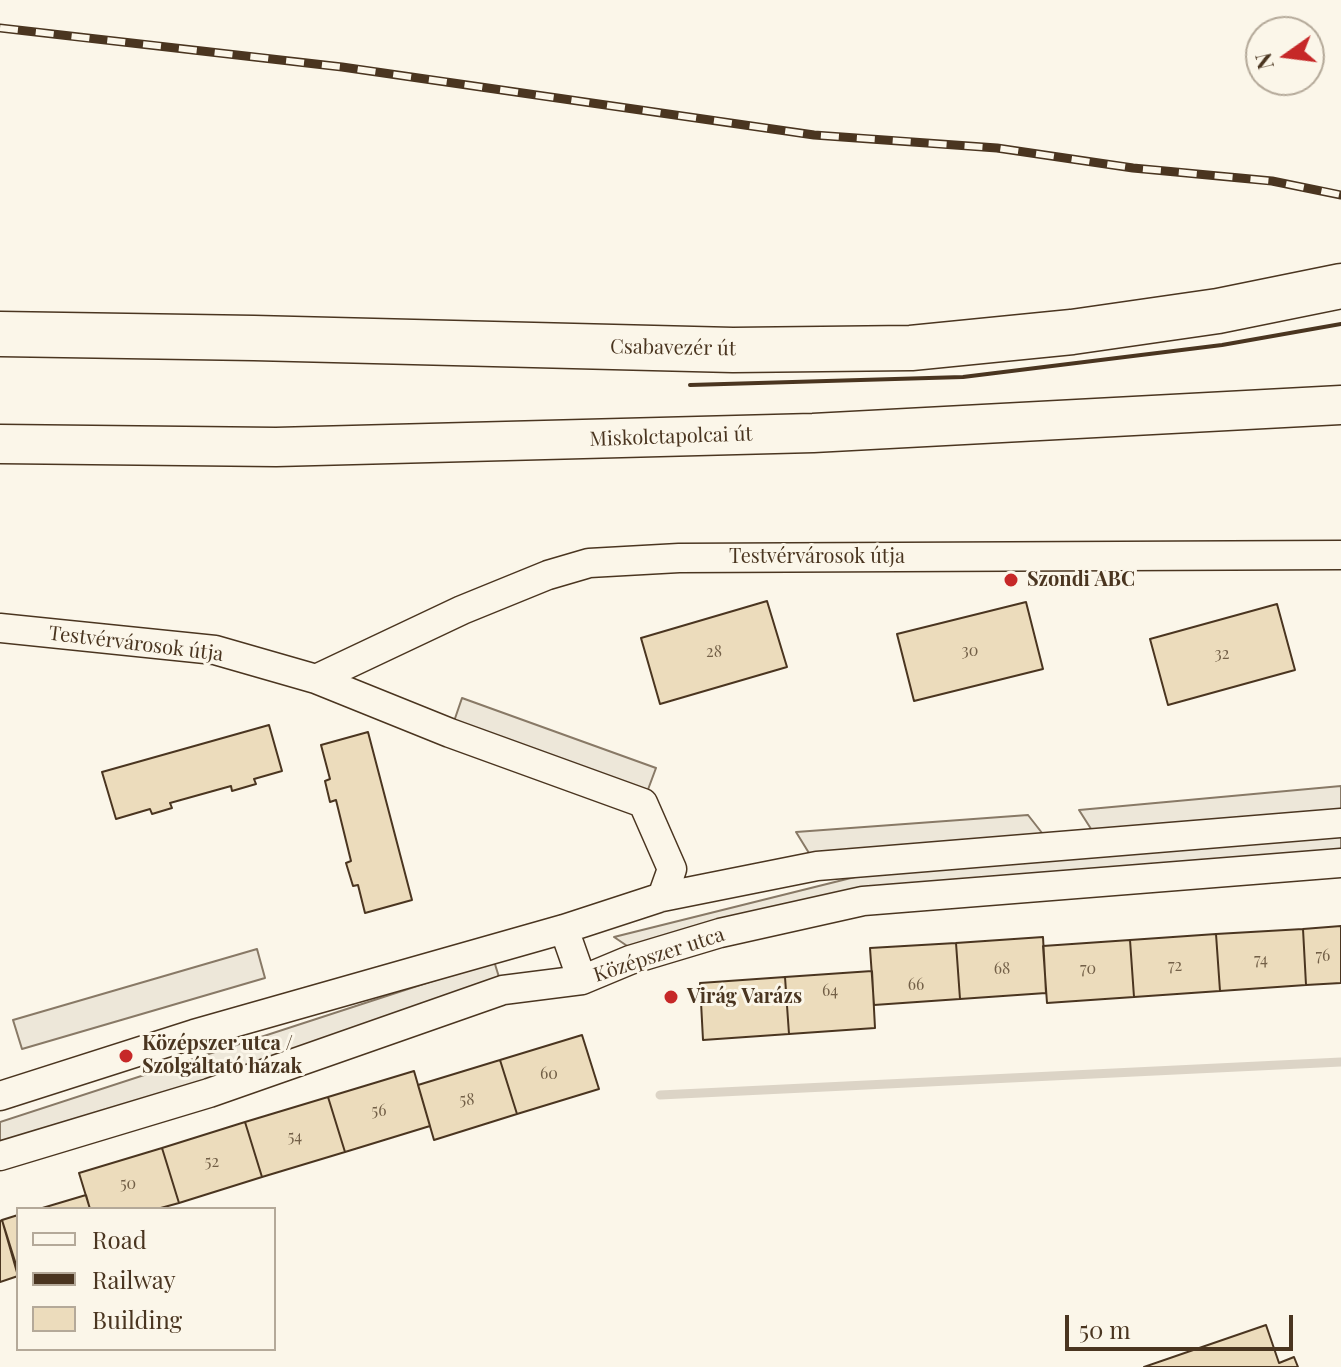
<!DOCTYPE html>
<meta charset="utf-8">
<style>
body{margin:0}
#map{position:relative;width:1341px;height:1367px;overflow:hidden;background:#fbf6e9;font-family:"Playfair Display",serif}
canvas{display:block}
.legend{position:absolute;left:16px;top:1207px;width:260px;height:144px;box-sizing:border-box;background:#fbf6e9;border:2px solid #b4a999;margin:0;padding:10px 14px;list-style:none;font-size:24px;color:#4a3520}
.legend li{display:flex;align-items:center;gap:16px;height:40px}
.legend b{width:40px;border:2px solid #b4a999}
.north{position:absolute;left:1245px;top:16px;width:80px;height:80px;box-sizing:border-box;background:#fbf6e9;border:2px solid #b4a999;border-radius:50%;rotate:256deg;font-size:22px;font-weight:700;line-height:32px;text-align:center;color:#4a3520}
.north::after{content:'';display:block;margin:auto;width:28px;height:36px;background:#c62828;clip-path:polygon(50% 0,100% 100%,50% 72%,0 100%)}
.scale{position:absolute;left:1065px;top:1315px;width:228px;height:36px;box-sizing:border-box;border:4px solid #4a3520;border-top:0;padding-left:10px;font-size:24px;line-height:28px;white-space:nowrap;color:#4a3520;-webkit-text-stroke:6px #fbf6e9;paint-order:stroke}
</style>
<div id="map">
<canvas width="1341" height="1367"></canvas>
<ul class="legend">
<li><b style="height:10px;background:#fbf6e9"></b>Road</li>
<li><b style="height:10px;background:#4a3520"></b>Railway</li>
<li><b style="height:22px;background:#ecdcbc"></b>Building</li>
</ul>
<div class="north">N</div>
<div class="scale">50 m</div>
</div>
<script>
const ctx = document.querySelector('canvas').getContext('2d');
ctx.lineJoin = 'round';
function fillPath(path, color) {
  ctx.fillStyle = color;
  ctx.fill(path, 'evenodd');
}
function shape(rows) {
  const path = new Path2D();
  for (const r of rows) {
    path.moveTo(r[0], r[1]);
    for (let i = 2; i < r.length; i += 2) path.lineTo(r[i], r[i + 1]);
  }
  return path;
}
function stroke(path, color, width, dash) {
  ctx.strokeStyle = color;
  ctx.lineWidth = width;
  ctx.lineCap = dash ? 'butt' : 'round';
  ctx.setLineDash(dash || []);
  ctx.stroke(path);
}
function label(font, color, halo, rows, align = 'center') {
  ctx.font = font + ' "Playfair Display",serif';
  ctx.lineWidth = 6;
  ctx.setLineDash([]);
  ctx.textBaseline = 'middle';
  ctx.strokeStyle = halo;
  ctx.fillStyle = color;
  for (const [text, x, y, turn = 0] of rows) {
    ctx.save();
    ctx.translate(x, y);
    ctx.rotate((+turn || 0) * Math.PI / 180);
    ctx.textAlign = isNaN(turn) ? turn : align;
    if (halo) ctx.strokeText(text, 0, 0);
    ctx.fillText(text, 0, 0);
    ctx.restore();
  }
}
const parking = shape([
 [462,698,656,768,643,803,450,733,462,698],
 [1341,786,1341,822,1100,843,1079,810,1341,786],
 [1028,815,1053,847,817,866,796,832,1028,815],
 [1341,834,1341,863,875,900,642,956,614,937,875,872,1341,834],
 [257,949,265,978,22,1049,13,1020,257,949],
 [494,961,503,990,0,1154,0,1122,494,961]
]);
fillPath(parking, '#ede7d9');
stroke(parking, '#887966', 2);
stroke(shape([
 [660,1095,1341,1062]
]), '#dcd4c6', 9);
const building = shape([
 [767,601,787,667,660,704,641,638,767,601],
 [1026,602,1043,669,914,701,897,634,1026,602],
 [1277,604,1295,670,1168,705,1150,639,1277,604],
 [269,725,282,771,254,779,256,784,232,791,231,786,170,803,172,808,152,814,150,809,116,819,102,772,269,725],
 [368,732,412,900,365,913,358,885,353,886,346,863,351,861,336,800,330,802,325,781,330,779,321,745,368,732],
 [1341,926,1341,983,1306,985,1303,929,1341,926],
 [1303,929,1306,985,1220,991,1216,934,1303,929],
 [1216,934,1220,991,1134,997,1130,940,1216,934],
 [1043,937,1046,993,960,999,956,943,1043,937],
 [1130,940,1134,997,1047,1003,1043,946,1130,940],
 [956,943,960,999,874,1005,870,948,956,943],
 [872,971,875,1028,789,1034,785,977,872,971],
 [785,977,789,1034,703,1040,700,983,785,977],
 [582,1035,599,1089,517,1114,500,1060,582,1035],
 [500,1060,517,1114,434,1140,418,1085,500,1060],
 [414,1071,430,1126,345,1152,328,1097,414,1071],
 [328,1097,345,1152,262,1177,245,1122,328,1097],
 [245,1122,262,1177,179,1203,162,1148,245,1122],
 [162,1148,179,1203,157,1209,90,1209,79,1173,162,1148],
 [86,1195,90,1209,39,1209,86,1195],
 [18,1215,18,1271,2,1220,18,1215],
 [2,1220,18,1276,0,1282,0,1221,2,1220],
 [1266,1325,1279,1363,1294,1357,1298,1367,1144,1367,1266,1325]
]);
fillPath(building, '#ecdcbc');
stroke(building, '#4a3520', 2);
const street = shape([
 [0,628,215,650,316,679,450,733,643,803,672,869,662,897],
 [316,679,462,610,548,575,589,563,679,558,1341,555],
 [564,929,582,980],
 [0,1096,194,1034,564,929,662,897,817,866,1341,823],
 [0,1156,209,1093,503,990,582,980,630,960,720,933,863,901,1341,863]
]);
const secondary = shape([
 [0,444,276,447,813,433,1341,405]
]);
const primary = shape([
 [0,334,254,338,733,350,911,348,1072,332,1218,311,1341,286]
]);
stroke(street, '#4a3520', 31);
stroke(secondary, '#4a3520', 41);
stroke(primary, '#4a3520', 47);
stroke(street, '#fbf6e9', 28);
stroke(secondary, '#fbf6e9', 38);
stroke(primary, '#fbf6e9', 44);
const rail = shape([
 [0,28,342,67,814,135,997,148,1133,168,1272,181,1341,195]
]);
stroke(rail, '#4a3520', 9);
stroke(rail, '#fbf6e9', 6, [18]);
stroke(shape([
 [690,385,963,377,1222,345,1341,324]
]), '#4a3520', 4);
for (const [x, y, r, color] of [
 [1011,580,8,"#c62828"],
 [671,997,8,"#c62828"],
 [126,1056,8,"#c62828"]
]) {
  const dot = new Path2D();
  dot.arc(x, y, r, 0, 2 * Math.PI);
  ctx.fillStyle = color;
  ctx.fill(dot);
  stroke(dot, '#fbf6e9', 3);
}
label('16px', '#725f47', null, [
 ["30",970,651],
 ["28",714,652],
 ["32",1222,654],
 ["76",1323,956],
 ["74",1261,960],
 ["72",1175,966],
 ["68",1002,969],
 ["70",1088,969],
 ["66",916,985],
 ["64",830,991],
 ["60",549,1074],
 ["58",467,1100],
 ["56",379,1111],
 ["54",295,1137],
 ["52",212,1162],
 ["50",128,1184]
]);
label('20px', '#4a3520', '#fbf6e9', [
 ["Csabavezér út",673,348,1],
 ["Miskolctapolcai út",671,437,-2],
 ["Testvérvárosok útja",817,557],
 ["Testvérvárosok útja",136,644,7],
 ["Középszer utca",659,955,-18]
]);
label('bold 20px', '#4a3520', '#fbf6e9', [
 ["Szondi ABC",1027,580],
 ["Virág Varázs",687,997],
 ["Középszer utca /",142,1044],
 ["Szolgáltató házak",142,1067]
], 'left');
</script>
